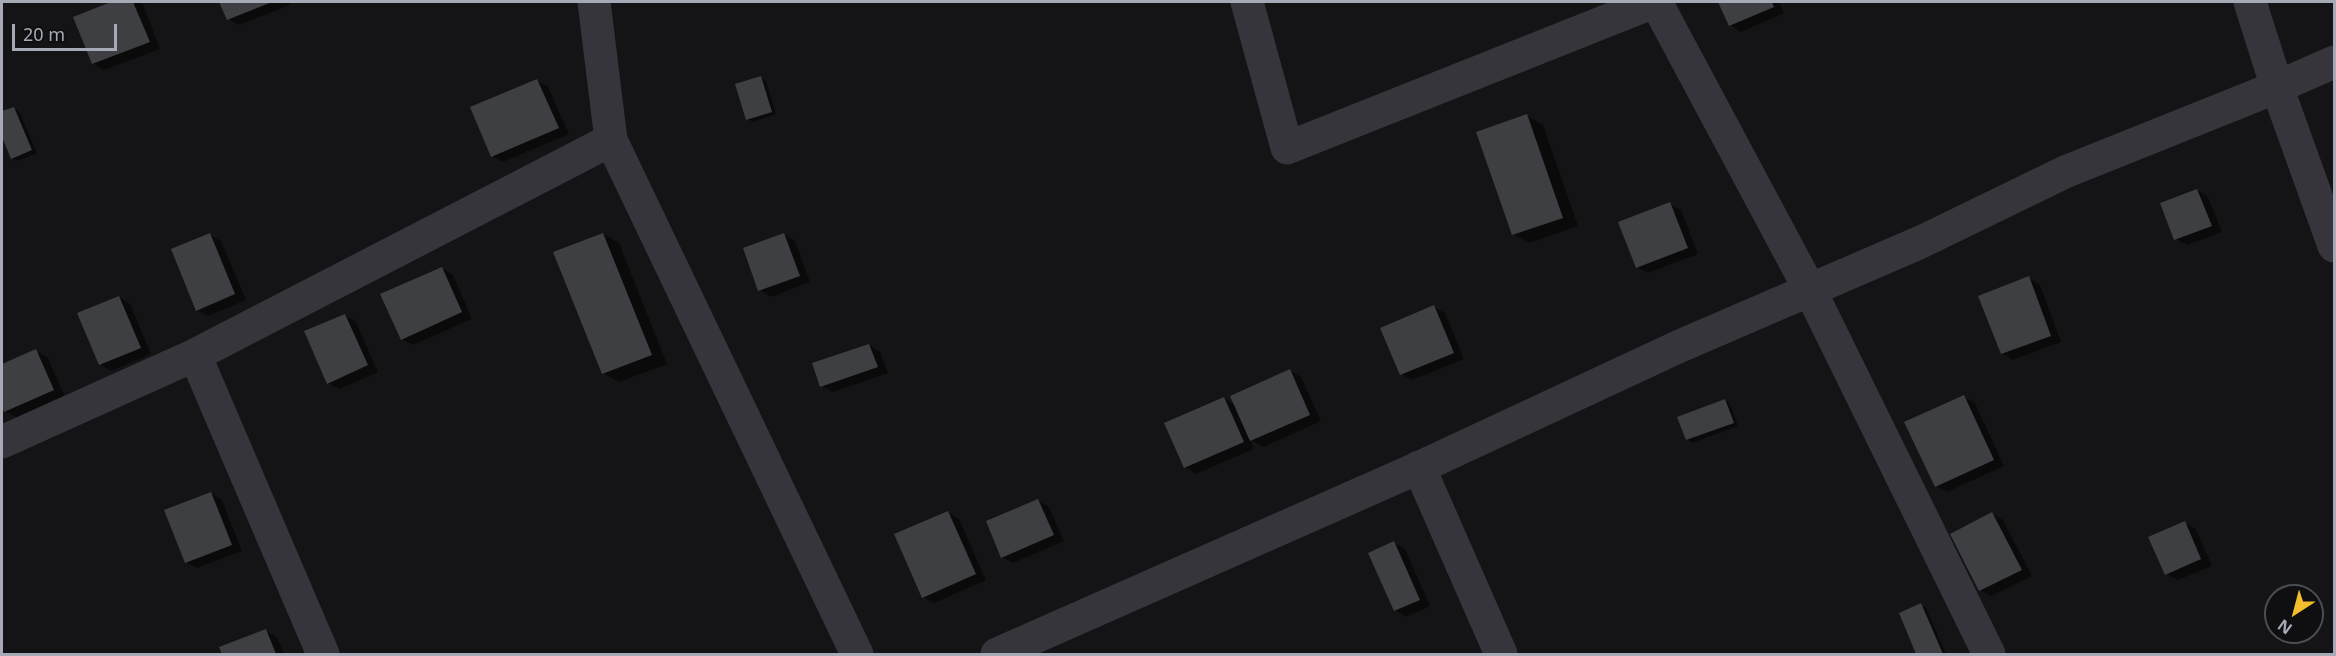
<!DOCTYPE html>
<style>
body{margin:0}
#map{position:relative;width:2336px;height:656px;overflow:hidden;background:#141416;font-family:"Noto Sans",sans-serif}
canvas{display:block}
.frame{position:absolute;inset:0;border:3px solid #a5aab6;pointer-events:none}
.north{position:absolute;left:2264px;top:584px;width:60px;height:60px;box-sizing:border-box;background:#0f0f11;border:2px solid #4b4d53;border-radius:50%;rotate:216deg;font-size:16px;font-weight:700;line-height:24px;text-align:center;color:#a5aab6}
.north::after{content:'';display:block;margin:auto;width:21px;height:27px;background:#f4bd2d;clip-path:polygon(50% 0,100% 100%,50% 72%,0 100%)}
.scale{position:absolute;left:12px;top:24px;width:105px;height:27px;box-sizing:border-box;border:3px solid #a5aab6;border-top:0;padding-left:8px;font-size:18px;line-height:21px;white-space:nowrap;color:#a5aab6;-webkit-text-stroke:4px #0f0f11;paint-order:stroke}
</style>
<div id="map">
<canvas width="2336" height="656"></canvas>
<div class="frame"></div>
<div class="north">N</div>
<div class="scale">20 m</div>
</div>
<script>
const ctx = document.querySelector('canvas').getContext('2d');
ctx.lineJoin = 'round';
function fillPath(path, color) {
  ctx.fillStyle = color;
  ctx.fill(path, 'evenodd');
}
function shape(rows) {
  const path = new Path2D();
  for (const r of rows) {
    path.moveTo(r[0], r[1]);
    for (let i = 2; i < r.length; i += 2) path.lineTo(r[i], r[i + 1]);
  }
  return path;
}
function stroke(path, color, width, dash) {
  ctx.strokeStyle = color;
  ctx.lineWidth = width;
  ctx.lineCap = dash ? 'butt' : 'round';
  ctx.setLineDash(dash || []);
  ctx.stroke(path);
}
fillPath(shape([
 [116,2,142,2,160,49,104,70,93,63,75,17],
 [221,2,288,2,290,5,239,25,228,19],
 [1720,2,1779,2,1784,13,1741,32,1730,25],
 [760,78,766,81,776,114,753,122,747,119],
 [537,80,548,87,569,134,503,162,492,156],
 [14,108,19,111,37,153,17,161,12,158,2,133,2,113],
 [1527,116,1543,125,1578,226,1529,243,1513,234],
 [2197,190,2208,197,2222,232,2187,245,2176,239],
 [1670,204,1681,210,1698,254,1648,273,1637,267],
 [603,234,619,243,667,364,619,382,603,373],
 [784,234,795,241,810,282,771,297,760,290],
 [210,235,221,241,246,300,208,316,197,310],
 [442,268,453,275,472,319,413,345,402,339],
 [2029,278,2040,285,2061,342,2013,360,2002,353],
 [119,297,130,304,151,354,111,371,100,364],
 [1434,307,1445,313,1464,359,1412,380,1401,374],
 [345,315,356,322,378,372,339,389,328,383],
 [869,345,880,352,888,373,833,392,822,386],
 [36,351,47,357,65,396,17,418,5,411,2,402,2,366],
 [1290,371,1301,377,1321,421,1263,447,1250,439,1254,449,1196,474,1185,467,1224,398,1236,406],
 [1964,397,1975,403,2004,466,1947,492,1936,486],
 [1725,400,1730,404,1738,426,1692,443,1687,439],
 [211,493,222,500,242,551,197,568,186,562],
 [1038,501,1049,507,1064,541,1013,563,1002,557],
 [948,512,959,519,986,580,934,603,923,597],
 [1992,514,2003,520,2032,576,1991,596,1980,590],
 [2185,523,2196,529,2212,566,2178,580,2166,574],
 [1394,543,1405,549,1430,606,1406,617,1395,610],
 [1921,605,1926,608,1946,654,1918,654,1901,613],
 [266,631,277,637,284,654,224,654,221,648]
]), '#0007');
fillPath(shape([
 [111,2,133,2,150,42,92,64,73,17],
 [219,2,272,2,227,20],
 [1718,2,1772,2,1774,7,1729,26],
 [761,76,772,112,746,120,735,84],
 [537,79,559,128,491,157,470,107],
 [14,107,32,150,11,159,2,137,2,111],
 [1527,114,1563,218,1512,235,1476,132],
 [2197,189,2212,226,2174,240,2160,203],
 [1670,202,1688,248,1636,268,1618,222],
 [210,233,235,294,196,311,171,249],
 [603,233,652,355,602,374,553,252],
 [784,233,800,276,758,291,743,248],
 [442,267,462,312,401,340,380,294],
 [2029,276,2051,336,2001,354,1978,296],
 [119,296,141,348,99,365,77,313],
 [1434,305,1454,353,1400,375,1380,328],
 [345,314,368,365,327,384,304,331],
 [869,344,878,367,820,387,812,363],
 [36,349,54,390,4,412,2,406,2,364],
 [1290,369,1310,415,1250,441,1230,396],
 [1964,395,1994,460,1935,487,1904,422],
 [1224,397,1244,442,1184,468,1164,423],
 [1725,399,1734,423,1686,440,1677,417],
 [211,492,232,545,185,563,164,510],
 [1038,499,1054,535,1001,558,986,521],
 [948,511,976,574,922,598,894,534],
 [1992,512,2022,570,1979,591,1950,534],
 [2185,521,2201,559,2165,575,2148,537],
 [1394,541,1420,600,1394,611,1368,553],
 [1921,603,1943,654,1916,654,1899,613],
 [266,629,276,654,222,654,219,647]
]), '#3e3f43');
stroke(shape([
 [594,2,611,140,857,654],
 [1247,2,1287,148,1654,2],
 [1656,2,1810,290,1989,654],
 [2334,62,2277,87,2334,246],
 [195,355,323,654],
 [2,442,195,355,611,140],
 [1419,467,1501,654],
 [997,654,1418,468,1680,346,1921,242,2065,172,2277,87,2250,2]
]), '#35353b', 33);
</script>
